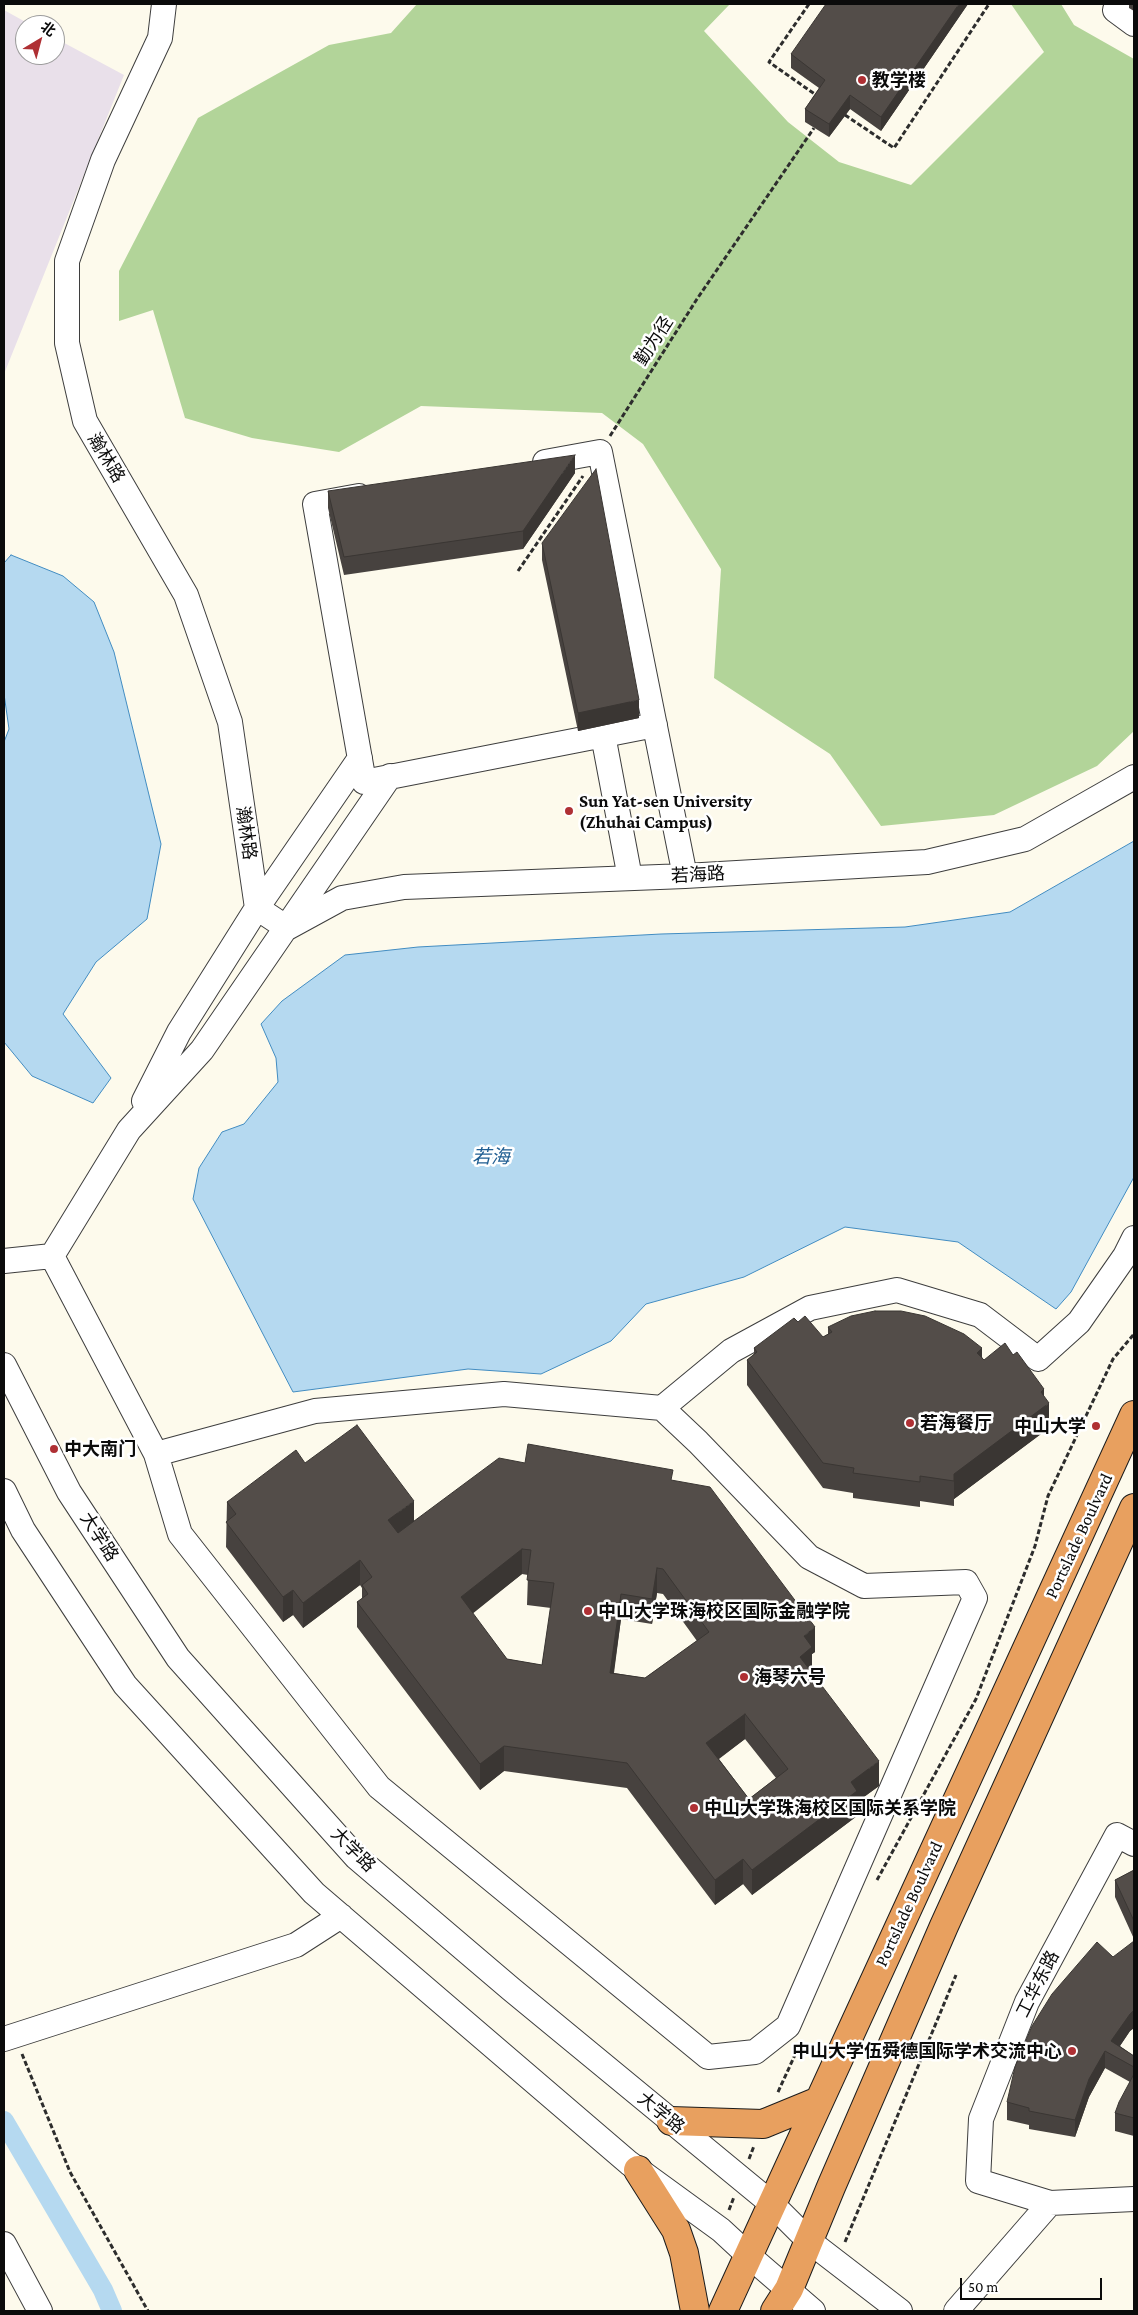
<!DOCTYPE html>
<meta charset="utf-8">
<style>
body{margin:0}
#map{position:relative;width:1138px;height:2315px;overflow:hidden;background:#fdfaec;font-family:"Crimson Pro","Noto Sans SC",serif}
canvas{display:block}
.frame{position:absolute;inset:0;border:5px solid #0b0b0b;pointer-events:none}
.north{position:absolute;left:15px;top:15px;width:50px;height:50px;box-sizing:border-box;background:#fff;border:1px solid #9d9d9d;border-radius:50%;rotate:37deg;font-size:14px;font-weight:700;line-height:20px;text-align:center;color:#0b0b0b}
.north::after{content:'';display:block;margin:auto;width:18px;height:22px;background:#af3034;clip-path:polygon(50% 0,100% 100%,50% 72%,0 100%)}
.scale{position:absolute;left:960px;top:2278px;width:142px;height:22px;box-sizing:border-box;border:2px solid #0b0b0b;border-top:0;padding-left:6px;font-size:15px;line-height:18px;white-space:nowrap;color:#0b0b0b;-webkit-text-stroke:4px #fff;paint-order:stroke}
</style>
<div id="map">
<canvas width="1138" height="2315"></canvas>
<div class="frame"></div>
<div class="north">北</div>
<div class="scale">50 m</div>
</div>
<script>
const ctx = document.querySelector('canvas').getContext('2d');
ctx.lineJoin = 'round';
function fillPath(path, color) {
  ctx.fillStyle = color;
  ctx.fill(path, 'evenodd');
}
function shape(rows) {
  const path = new Path2D();
  for (const r of rows) {
    path.moveTo(r[0], r[1]);
    for (let i = 2; i < r.length; i += 2) path.lineTo(r[i], r[i + 1]);
  }
  return path;
}
function stroke(path, color, width, dash) {
  ctx.strokeStyle = color;
  ctx.lineWidth = width;
  ctx.lineCap = dash ? 'butt' : 'round';
  ctx.setLineDash(dash || []);
  ctx.stroke(path);
}
function label(font, color, halo, rows, align = 'center') {
  ctx.font = font + ' "Crimson Pro","Noto Sans SC",serif';
  ctx.lineWidth = 5;
  ctx.setLineDash([]);
  ctx.textBaseline = 'middle';
  ctx.strokeStyle = halo;
  ctx.fillStyle = color;
  for (const [text, x, y, turn = 0] of rows) {
    ctx.save();
    ctx.translate(x, y);
    ctx.rotate((+turn || 0) * Math.PI / 180);
    ctx.textAlign = isNaN(turn) ? turn : align;
    if (halo) ctx.strokeText(text, 0, 0);
    ctx.fillText(text, 0, 0);
    ctx.restore();
  }
}
fillPath(shape([
 [4,10,31,25,25,25,25,55,55,55,55,38,124,75,4,374]
]), '#e9e0ea');
fillPath(shape([
 [417,4,730,4,704,31,788,122,839,162,911,185,1044,52,1011,4,1061,4,1074,25,1134,59,1134,731,1097,766,994,815,881,826,830,754,714,678,721,569,643,444,602,413,421,406,339,452,252,438,185,418,153,310,119,321,119,271,198,118,329,45,391,33]
]), '#b2d499');
const water = shape([
 [11,555,63,576,94,602,114,652,161,844,147,919,96,962,63,1014,111,1078,93,1103,32,1076,4,1042,4,742,9,729,4,694,4,563,11,555],
 [1134,841,1134,1177,1071,1292,1056,1309,958,1242,845,1227,744,1277,646,1304,611,1341,541,1374,468,1369,293,1392,193,1199,199,1168,222,1132,244,1124,278,1082,276,1058,261,1024,282,1001,345,955,418,947,661,934,905,927,1010,912,1134,841]
]);
fillPath(water, '#b5d9f0');
stroke(water, '#428cc1', 1);
stroke(shape([
 [4,2121,103,2290,112,2311]
]), '#b5d9f0', 20);
const minor = shape([
 [164,4,160,38,103,160,67,261,67,343,85,421,186,595,230,722,257,908,287,928,342,898,404,887,685,876,927,862,1025,839,1134,777],
 [1119,4,1115,10,1134,24],
 [545,462,600,452,685,876],
 [359,496,315,504,364,782,655,725],
 [603,735,630,878],
 [144,1101,179,1032,257,908,360,758],
 [52,1256,156,1454,315,1411,504,1394,662,1408,698,1442,809,1557,864,1586,966,1582,975,1598,788,2026,755,2052,708,2057,379,1787,180,1534,156,1454],
 [4,1261,52,1256,129,1130,202,1050,390,776],
 [4,1365,69,1492,178,1658,356,1857,511,1989,772,2204,809,2241,900,2311],
 [662,1408,731,1351,810,1308,897,1290,980,1315,1038,1359,1079,1322,1125,1256,1134,1238],
 [4,1491,23,1530,125,1685,314,1893,629,2163,721,2230,748,2255,813,2311],
 [1134,1844,1117,1835,1027,2002,981,2119,978,2181,1050,2203,1134,2199],
 [4,2039,296,1945,341,1916],
 [4,2244,40,2311],
 [956,2311,1050,2203]
]);
const highway = shape([
 [671,2121,763,2124,819,2101],
 [638,2170,676,2230,684,2253,695,2311],
 [723,2311,1134,1415],
 [775,2311,789,2289,831,2187,944,1926,1134,1508]
]);
stroke(minor, '#3e3e3e', 26);
stroke(highway, '#1c1c1c', 30);
stroke(shape([
 [809,4,769,62,816,95],
 [845,115,894,148,989,4],
 [610,436,697,299,814,128],
 [518,571,583,476],
 [877,1880,976,1699,1035,1546,1048,1496,1113,1359,1134,1334],
 [22,2054,70,2172,148,2311],
 [778,2092,800,2044],
 [749,2159,754,2146],
 [729,2210,734,2197],
 [845,2242,956,1975]
]), '#2d2d2d', 3, [5, 2.5]);
stroke(minor, '#fff', 24);
stroke(highway, '#e8a05f', 28);
fillPath(shape([
 [968,4,881,131,850,109,829,137,805,122,805,109,819,88,791,68,791,54],
 [1129,4,1134,4,1134,11,1129,8],
 [575,473,523,549,344,575,328,508,328,491],
 [542,543,639,718,578,731,542,560],
 [798,1322,823,1337,828,1334,828,1327,982,1357,984,1360,1044,1396,1049,1428,954,1499,954,1506,920,1501,920,1507,853,1498,853,1493,823,1488,747,1385,747,1360,754,1354,754,1348],
 [305,1463,414,1521,525,1463,673,1481,815,1652,812,1654,812,1673,879,1786,857,1802,857,1816,752,1895,743,1884,715,1905,627,1788,504,1771,480,1790,357,1627,357,1602,362,1599,362,1588,360,1585,303,1628,293,1615,283,1622,226,1547,227,1502],
 [522,1574,528,1575,527,1605,551,1608,542,1665,507,1659,472,1613],
 [657,1593,663,1594,697,1641,645,1678,614,1673,621,1619,652,1624],
 [745,1739,776,1778,749,1799,719,1759],
 [1134,1870,1134,1939,1115,1897,1115,1880],
 [1134,1941,1134,2028,1130,2031,1120,2046,1134,2056,1134,2136,1115,2131,1115,2113,1130,2082,1105,2068,1089,2097,1075,2137,1029,2129,1029,2125,1007,2120,1007,2102]
]), '#47423f');
fillPath(shape([
 [959,4,968,4,881,131,881,117],
 [850,95,850,109,829,137,829,124],
 [575,455,575,473,523,549,523,531],
 [639,700,639,718,578,731,578,713],
 [982,1348,982,1373,977,1353],
 [1044,1389,1044,1407,1049,1403,1049,1428,954,1499,954,1506,954,1474],
 [414,1501,414,1526,388,1545,388,1520],
 [522,1549,522,1574,461,1623,461,1597],
 [360,1560,360,1585,303,1628,303,1603],
 [657,1568,657,1593,652,1624,652,1599],
 [293,1590,293,1615,283,1622,283,1597],
 [621,1594,621,1619,610,1698,610,1673],
 [815,1627,815,1652,812,1654,812,1672,800,1682,800,1657,804,1636],
 [745,1714,745,1739,706,1768,706,1743],
 [504,1746,504,1771,480,1790,480,1764],
 [879,1761,879,1786,857,1802,857,1816,752,1895,752,1870,851,1782],
 [743,1859,743,1884,715,1905,715,1880],
 [1134,2010,1134,2028,1130,2031,1113,2056,1111,2041,1130,2014],
 [1105,2051,1105,2068,1089,2097,1075,2137,1075,2120,1089,2079]
]), '#3a3633');
const building = shape([
 [826,4,959,4,881,117,850,95,829,124,805,109,825,80,791,54,826,4],
 [575,455,523,531,344,557,328,491,575,455],
 [596,469,639,700,578,713,542,543,596,469],
 [875,1311,901,1311,925,1316,964,1334,982,1348,977,1353,984,1360,1005,1343,1013,1355,1017,1352,1044,1389,1041,1392,1049,1403,954,1474,954,1481,920,1476,920,1482,853,1473,854,1468,823,1463,747,1360,757,1352,754,1348,794,1318,798,1322,805,1316,823,1337,832,1332,828,1327,851,1316,875,1311],
 [357,1425,414,1501,388,1520,398,1533,499,1458,525,1463,528,1444,673,1470,671,1480,710,1487,815,1627,804,1636,812,1647,800,1657,879,1761,851,1782,857,1791,752,1870,743,1859,715,1880,627,1763,504,1746,480,1764,357,1602,368,1594,362,1585,372,1577,360,1560,303,1603,293,1590,283,1597,226,1522,236,1514,227,1502,296,1450,305,1463,357,1425],
 [522,1549,531,1550,527,1580,554,1583,542,1665,507,1659,461,1597,522,1549],
 [657,1568,663,1569,709,1632,645,1678,610,1673,621,1594,652,1599,657,1568],
 [745,1714,788,1769,749,1799,706,1743,745,1714],
 [1134,1870,1134,1921,1115,1880,1134,1870],
 [1134,1941,1134,2010,1130,2014,1111,2041,1134,2056,1134,2067,1105,2051,1089,2079,1075,2120,1029,2111,1029,2108,1007,2102,1015,2067,1032,2026,1052,1994,1097,1942,1113,1957,1134,1941],
 [1134,2074,1134,2118,1115,2113,1119,2102,1134,2074]
]);
fillPath(building, '#534d49');
stroke(building, '#3a3633', 1);
for (const [x, y, r, color] of [
 [862,80,5,"#af3034"],
 [569,811,5,"#af3034"],
 [910,1423,5,"#af3034"],
 [1096,1426,5,"#af3034"],
 [54,1449,5,"#af3034"],
 [588,1611,5,"#af3034"],
 [744,1677,5,"#af3034"],
 [694,1808,5,"#af3034"],
 [1072,2051,5,"#af3034"]
]) {
  const dot = new Path2D();
  dot.arc(x, y, r, 0, 2 * Math.PI);
  ctx.fillStyle = color;
  ctx.fill(dot);
  stroke(dot, '#fff', 2);
}
label('bold 18px', '#0b0b0b', '#fff', [
 ["教学楼",872,80],
 ["Sun Yat-sen University",579,801],
 ["(Zhuhai Campus)",579,822],
 ["若海餐厅",920,1423],
 ["中山大学",1086,1426,"right"],
 ["中大南门",64,1449],
 ["中山大学珠海校区国际金融学院",598,1611],
 ["海琴六号",754,1677],
 ["中山大学珠海校区国际关系学院",704,1808],
 ["中山大学伍舜德国际学术交流中心",1062,2051,"right"]
], 'left');
label('18px', '#0b0b0b', '#fff', [
 ["勤为径",654,341,-57],
 ["瀚林路",106,458,59],
 ["瀚林路",246,833,82],
 ["若海路",698,875,-3],
 ["Portslade Boulvard",1079,1536,-65],
 ["大学路",99,1537,57],
 ["大学路",353,1850,45],
 ["Portslade Boulvard",909,1904,-65],
 ["工华东路",1038,1984,-63],
 ["大学路",661,2113,39]
]);
label('italic 19px', '#205e92', '#fff', [
 ["若海",491,1157]
]);
</script>
